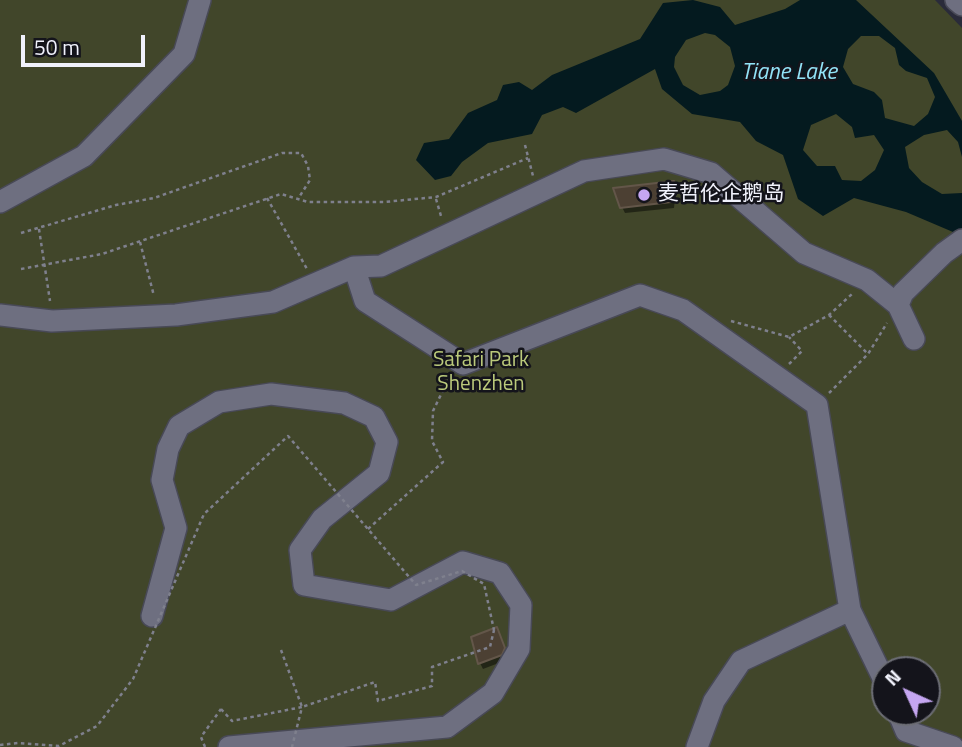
<!DOCTYPE html>
<html>
<head>
<meta charset="utf-8">
<style>
	body { margin:0 }
	#map { position:relative; width:962px; height:747px; overflow:hidden; background:#2a2b3a; font-family:"Titillium Web",sans-serif }
	canvas { display:block }
	.north { position:absolute; left:871px; top:656px; width:70px; height:70px; box-sizing:border-box; background:#14141b; border:2px solid #6c6d75; border-radius:50%; rotate:315deg; font-size:19px; font-weight:700; line-height:28px; text-align:center; color:#f1f2fc }
	.north::after { content:''; display:block; margin:auto; width:24px; height:32px; background:#c5a6f1; clip-path:polygon(50% 0,100% 100%,50% 72%,0 100%) }
	.scale { position:absolute; left:21px; top:35px; width:124px; height:32px; box-sizing:border-box; border:4px solid #f1f2fc; border-top:0; padding-left:9px; font-size:21px; line-height:24px; white-space:nowrap; color:#f1f2fc; -webkit-text-stroke:5px #14141b; paint-order:stroke }
</style>
</head>
<body>
<div id="map">
<canvas width="962" height="747"></canvas>
<div class="north">N</div>
<div class="scale">50 m</div>
</div>
<script>
const g = document.querySelector('canvas').getContext('2d');
g.lineJoin = 'round';
function fill(path, color) {
  g.fillStyle = color;
  g.fill(path, 'evenodd');
}
function shape(rows) {
  const path = new Path2D();
  for (const r of rows) {
    path.moveTo(r[0], r[1]);
    for (let i = 2; i < r.length; i += 2) path.lineTo(r[i], r[i + 1]);
  }
  return path;
}
function stroke(path, color, width, dash) {
  g.strokeStyle = color;
  g.lineWidth = width;
  g.lineCap = dash ? 'butt' : 'round';
  g.setLineDash(dash || []);
  g.stroke(path);
}
function drawText(font, color, halo, rows, align = 'center') {
  g.font = font + ' "Titillium Web","Noto Sans SC",sans-serif';
  g.lineWidth = 5;
  g.setLineDash([]);
  g.textBaseline = 'middle';
  g.strokeStyle = halo;
  g.fillStyle = color;
  for (const [text, x, y, turn = 0] of rows) {
    g.save();
    g.translate(x, y);
    g.rotate((+turn || 0) * Math.PI / 180);
    g.textAlign = isNaN(turn) ? turn : align;
    if (halo) g.strokeText(text, 0, 0);
    g.fillText(text, 0, 0);
    g.restore();
  }
}
fill(shape([
	[0,0,935,0,962,28,962,747,0,747],
	[885,670,927,670,927,712,885,712]
]), '#41462a');
fill(shape([
	[693,0,720,7,735,25,785,9,800,0,856,0,934,73,962,121,962,157,958,142,947,130,924,135,905,147,909,168,922,182,942,194,962,193,962,245,953,232,906,212,854,198,823,216,798,199,783,155,756,141,740,122,692,114,662,89,655,69,576,113,563,107,542,115,532,134,488,143,462,162,451,176,435,180,416,160,424,143,449,139,468,113,497,100,503,85,519,82,532,90,552,75,640,39,663,3],
	[705,33,715,35,730,47,735,66,728,85,720,91,700,95,683,85,674,67,675,57,686,40],
	[861,36,879,36,895,48,899,65,906,71,927,78,935,97,928,114,914,126,885,118,882,100,874,92,853,84,843,67,848,49],
	[836,114,852,127,855,138,874,135,884,150,875,170,861,181,842,180,835,166,817,166,803,150,811,125]
]), '#041a1f');
fill(shape([
	[673,183,676,188,674,208,625,213,622,207],
	[500,635,507,655,504,661,483,669,480,663]
]), '#0007');
const building = shape([
	[674,181,671,202,620,208,613,188,674,181],
	[497,627,505,648,502,655,478,664,471,637,497,627]
]);
fill(building, '#4c4033');
stroke(building, '#635649', 2);
const minor = shape([
	[956,0,962,5],
	[0,202,84,156,184,54,200,0],
	[354,267,365,301,463,364,640,295,683,310,817,405,850,610],
	[898,305,914,339],
	[0,315,52,321,176,315,273,302,354,267,381,266,584,171,664,159,711,173,804,253,867,280,898,305,903,293,944,253,962,240],
	[152,616,176,528,162,480,168,449,179,426,219,402,271,394,344,403,374,417,387,442,379,473,322,519,300,550,304,585,391,600,463,562,500,573,521,605,519,649,493,693,447,727,229,747],
	[898,712,906,731,953,747],
	[697,747,714,701,741,661,850,610,885,682]
]);
stroke(minor, '#484956', 24);
stroke(shape([
	[525,145,533,176],
	[267,198,307,269],
	[436,199,441,216],
	[39,229,50,301],
	[21,233,116,205,154,198,282,153,301,153,308,166,310,180,298,199],
	[140,242,154,296],
	[21,269,102,254,281,194,308,202,384,202,436,197,528,158],
	[829,315,868,354,887,323],
	[731,321,789,337,829,315,852,294],
	[789,364,802,351,789,337],
	[829,393,868,354],
	[368,529,443,462,432,441,433,411,450,376],
	[281,650,302,707,375,682,378,701,432,686,432,667,490,647,494,630],
	[205,747,201,737,221,709]
]), '#7f808d', 2.5, [3.5, 3.5]);
stroke(minor, '#6e6f80', 21);
stroke(shape([
	[221,709,232,721,302,707,292,747],
	[0,745,18,743,59,746,97,726,133,679,204,514,288,436,416,585,462,571,484,584,494,630]
]), '#7f808d', 2.5, [3.5, 3.5]);
for (const [x, y, r, color] of [
	[644,195,7,"#c5a6f1"]
]) {
  const dot = new Path2D();
  dot.arc(x, y, r, 0, 2 * Math.PI);
  g.fillStyle = color;
  g.fill(dot);
  stroke(dot, '#14141b', 2.5);
}
drawText('21px', '#f1f2fc', '#14141b', [
	["麦哲伦企鹅岛",658,195]
], 'left');
drawText('21px', '#bbca7b', '#14141b', [
	["Safari Park",481,361],
	["Shenzhen",481,385]
]);
drawText('italic 23px', '#92e3f7', '#14141b', [
	["Tiane Lake",789,73]
]);
</script>
</body>
</html>
